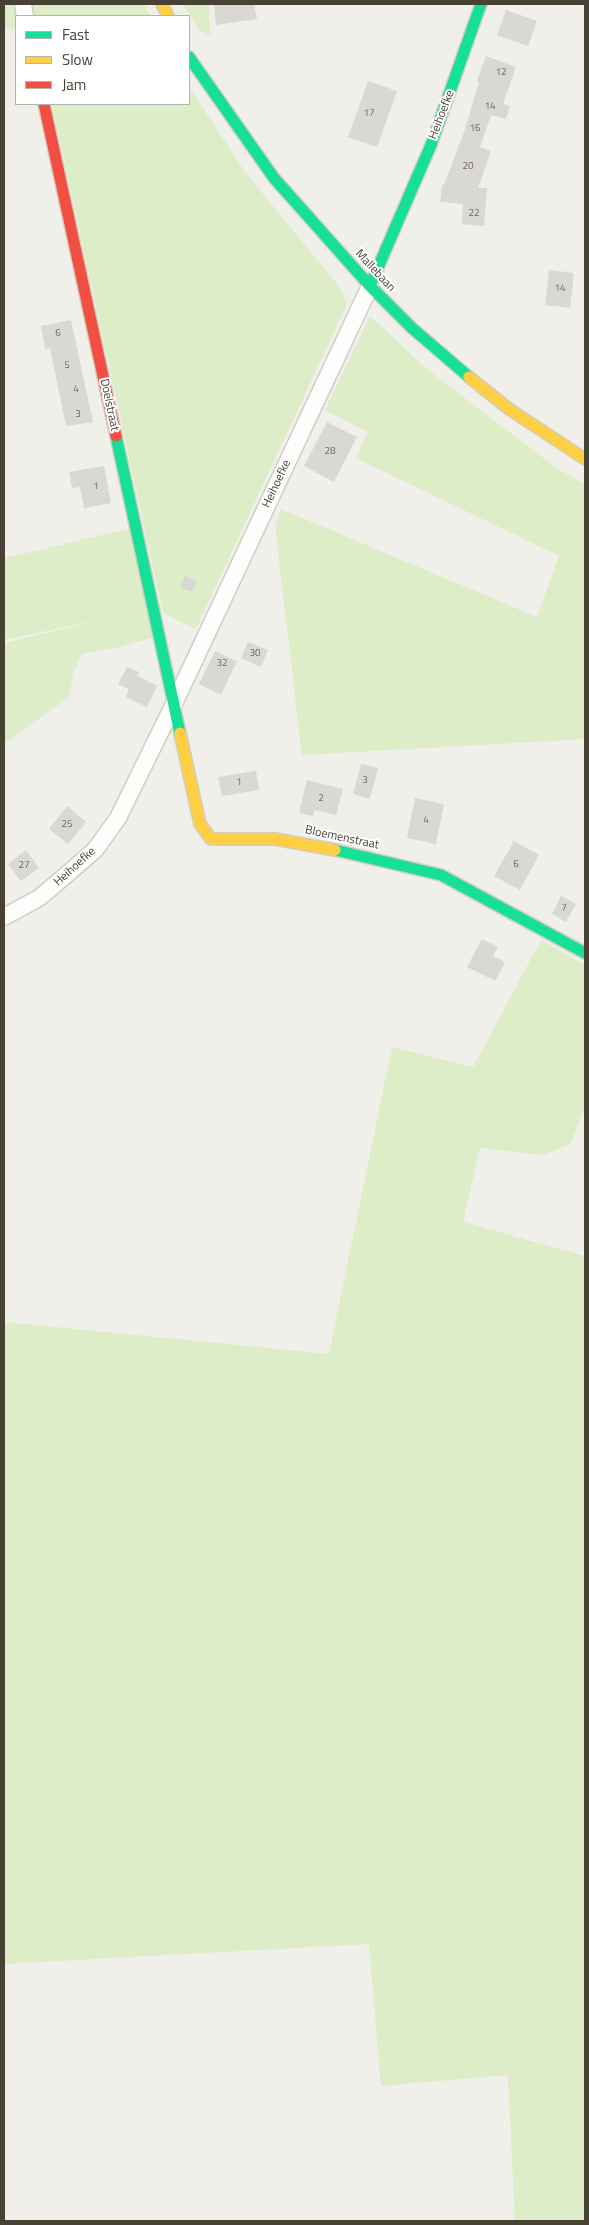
<!DOCTYPE html>
<html>
<head>
<meta charset="utf-8">
<style>
	body { margin:0 }
	#map { position:relative; width:589px; height:2225px; overflow:hidden; background:#f0efea; font-family:"Titillium Web",sans-serif }
	canvas { display:block }
	.frame { position:absolute; inset:0; border:5px solid #484235; pointer-events:none }
	.legend { position:absolute; left:15px; top:15px; width:175px; height:90px; box-sizing:border-box; background:#fff; border:1px solid #b6b3ae; margin:0; padding:6px 9px; list-style:none; font-size:15px; color:#484235 }
	.legend li { display:flex; align-items:center; gap:10px; height:25px }
	.legend b { width:25px; border:1px solid #b6b3ae }
</style>
</head>
<body>
<div id="map">
<canvas width="589" height="2225"></canvas>
<div class="frame"></div>
<ul class="legend">
<li><b style="height:6px;background:#16e098"></b>Fast</li>
<li><b style="height:6px;background:#ffcf43"></b>Slow</li>
<li><b style="height:6px;background:#f24e42"></b>Jam</li>
</ul>
</div>
<script>
const g = document.querySelector('canvas').getContext('2d');
g.lineJoin = 'round';
function fill(path, color) {
  g.fillStyle = color;
  g.fill(path, 'evenodd');
}
function shape(rows) {
  const path = new Path2D();
  for (const r of rows) {
    path.moveTo(r[0], r[1]);
    for (let i = 2; i < r.length; i += 2) path.lineTo(r[i], r[i + 1]);
  }
  return path;
}
function stroke(path, color, width, dash) {
  g.strokeStyle = color;
  g.lineWidth = width;
  g.lineCap = dash ? 'butt' : 'round';
  g.setLineDash(dash || []);
  g.stroke(path);
}
function drawText(font, color, halo, rows, align = 'center') {
  g.font = font + ' "Titillium Web",sans-serif';
  g.lineWidth = 4;
  g.setLineDash([]);
  g.textBaseline = 'middle';
  g.strokeStyle = halo;
  g.fillStyle = color;
  for (const [text, x, y, turn = 0] of rows) {
    g.save();
    g.translate(x, y);
    g.rotate((+turn || 0) * Math.PI / 180);
    g.textAlign = isNaN(turn) ? turn : align;
    if (halo) g.strokeText(text, 0, 0);
    g.fillText(text, 0, 0);
    g.restore();
  }
}
fill(shape([
	[4,4,15,4,17,16,16,29,4,28],
	[31,4,144,4,150,16,33,16],
	[183,4,209,4,210,35,199,30],
	[189,87,245,172,341,289,347,304,196,629,163,613,52,104,189,104],
	[370,316,429,371,558,469,585,484,585,739,302,755,275,526,281,509,537,617,559,556,356,458,368,432,325,410],
	[132,528,155,637,115,648,82,654,73,673,69,697,4,744,4,643,121,615,4,640,4,549,5,558],
	[541,940,585,965,585,1105,571,1144,542,1155,480,1148,463,1222,585,1256,585,2221,515,2221,508,2075,381,2086,369,1944,4,1964,4,1322,329,1354,392,1047,473,1067]
]), '#dcedc8');
fill(shape([
	[214,4,254,4,257,19,216,25],
	[506,10,537,21,528,46,497,35],
	[486,56,516,67,503,104,510,106,506,119,491,115,480,147,491,151,478,188,487,188,484,226,462,224,463,204,440,202,442,185,444,185,465,129,479,82,477,81],
	[368,81,397,91,377,147,348,137],
	[549,270,574,273,570,308,545,305],
	[71,320,93,422,66,426,50,348,45,349,41,326],
	[327,422,357,437,334,482,304,466],
	[104,466,111,503,84,508,80,487,72,488,69,472],
	[185,576,197,581,193,592,180,588],
	[248,642,268,650,261,667,241,658],
	[215,651,237,661,221,695,199,684],
	[127,667,139,672,137,676,157,686,147,707,126,697,129,689,118,684],
	[361,764,378,768,370,799,353,794],
	[256,771,259,790,222,796,218,777],
	[307,780,343,789,336,815,315,810,313,816,299,813],
	[415,798,444,804,436,844,407,838],
	[67,806,86,822,68,844,49,829],
	[514,841,539,855,520,890,494,876],
	[26,850,39,868,21,881,8,864],
	[561,896,576,904,566,922,552,914],
	[482,939,498,947,493,956,505,962,495,981,467,967]
]), '#dad8d2');
const street = shape([
	[23,4,25,16],
	[4,917,39,898,65,876,95,850,118,818,173,706,370,286]
]);
const fast = shape([
	[189,57,274,178,370,286,412,328,469,377],
	[370,286,431,145,481,4],
	[116,436,180,733],
	[335,850,441,875,585,953]
]);
const slow = shape([
	[162,4,168,16],
	[469,377,509,409,585,459],
	[180,733,200,824,211,839,275,839,335,850]
]);
const jam = shape([
	[44,104,116,436]
]);
stroke(street, '#cfcdc7', 19);
stroke(fast, '#d1cec0', 14);
stroke(slow, '#d1cec0', 14);
stroke(jam, '#d1cec0', 14);
stroke(street, '#fdfdfc', 16);
stroke(fast, '#16e098', 11);
stroke(slow, '#ffcf43', 11);
stroke(jam, '#f24e42', 11);
drawText('10px', '#6d685d', null, [
	["12",501,73],
	["14",490,107],
	["17",369,114],
	["16",475,129],
	["20",468,167],
	["22",474,214],
	["14",560,289],
	["6",58,334],
	["5",67,366],
	["4",76,390],
	["3",78,415],
	["28",330,452],
	["1",96,487],
	["30",255,654],
	["32",222,664],
	["3",365,781],
	["1",239,783],
	["2",321,799],
	["4",426,821],
	["25",67,825],
	["6",516,865],
	["27",24,866],
	["7",564,909]
]);
drawText('12px', '#484235', '#fff', [
	["Heihoefke",442,115,-69],
	["Mallebaan",375,271,47],
	["Doelstraat",109,405,78],
	["Heihoefke",277,484,-65],
	["Bloemenstraat",342,838,12],
	["Heihoefke",75,867,-42]
]);
</script>
</body>
</html>
